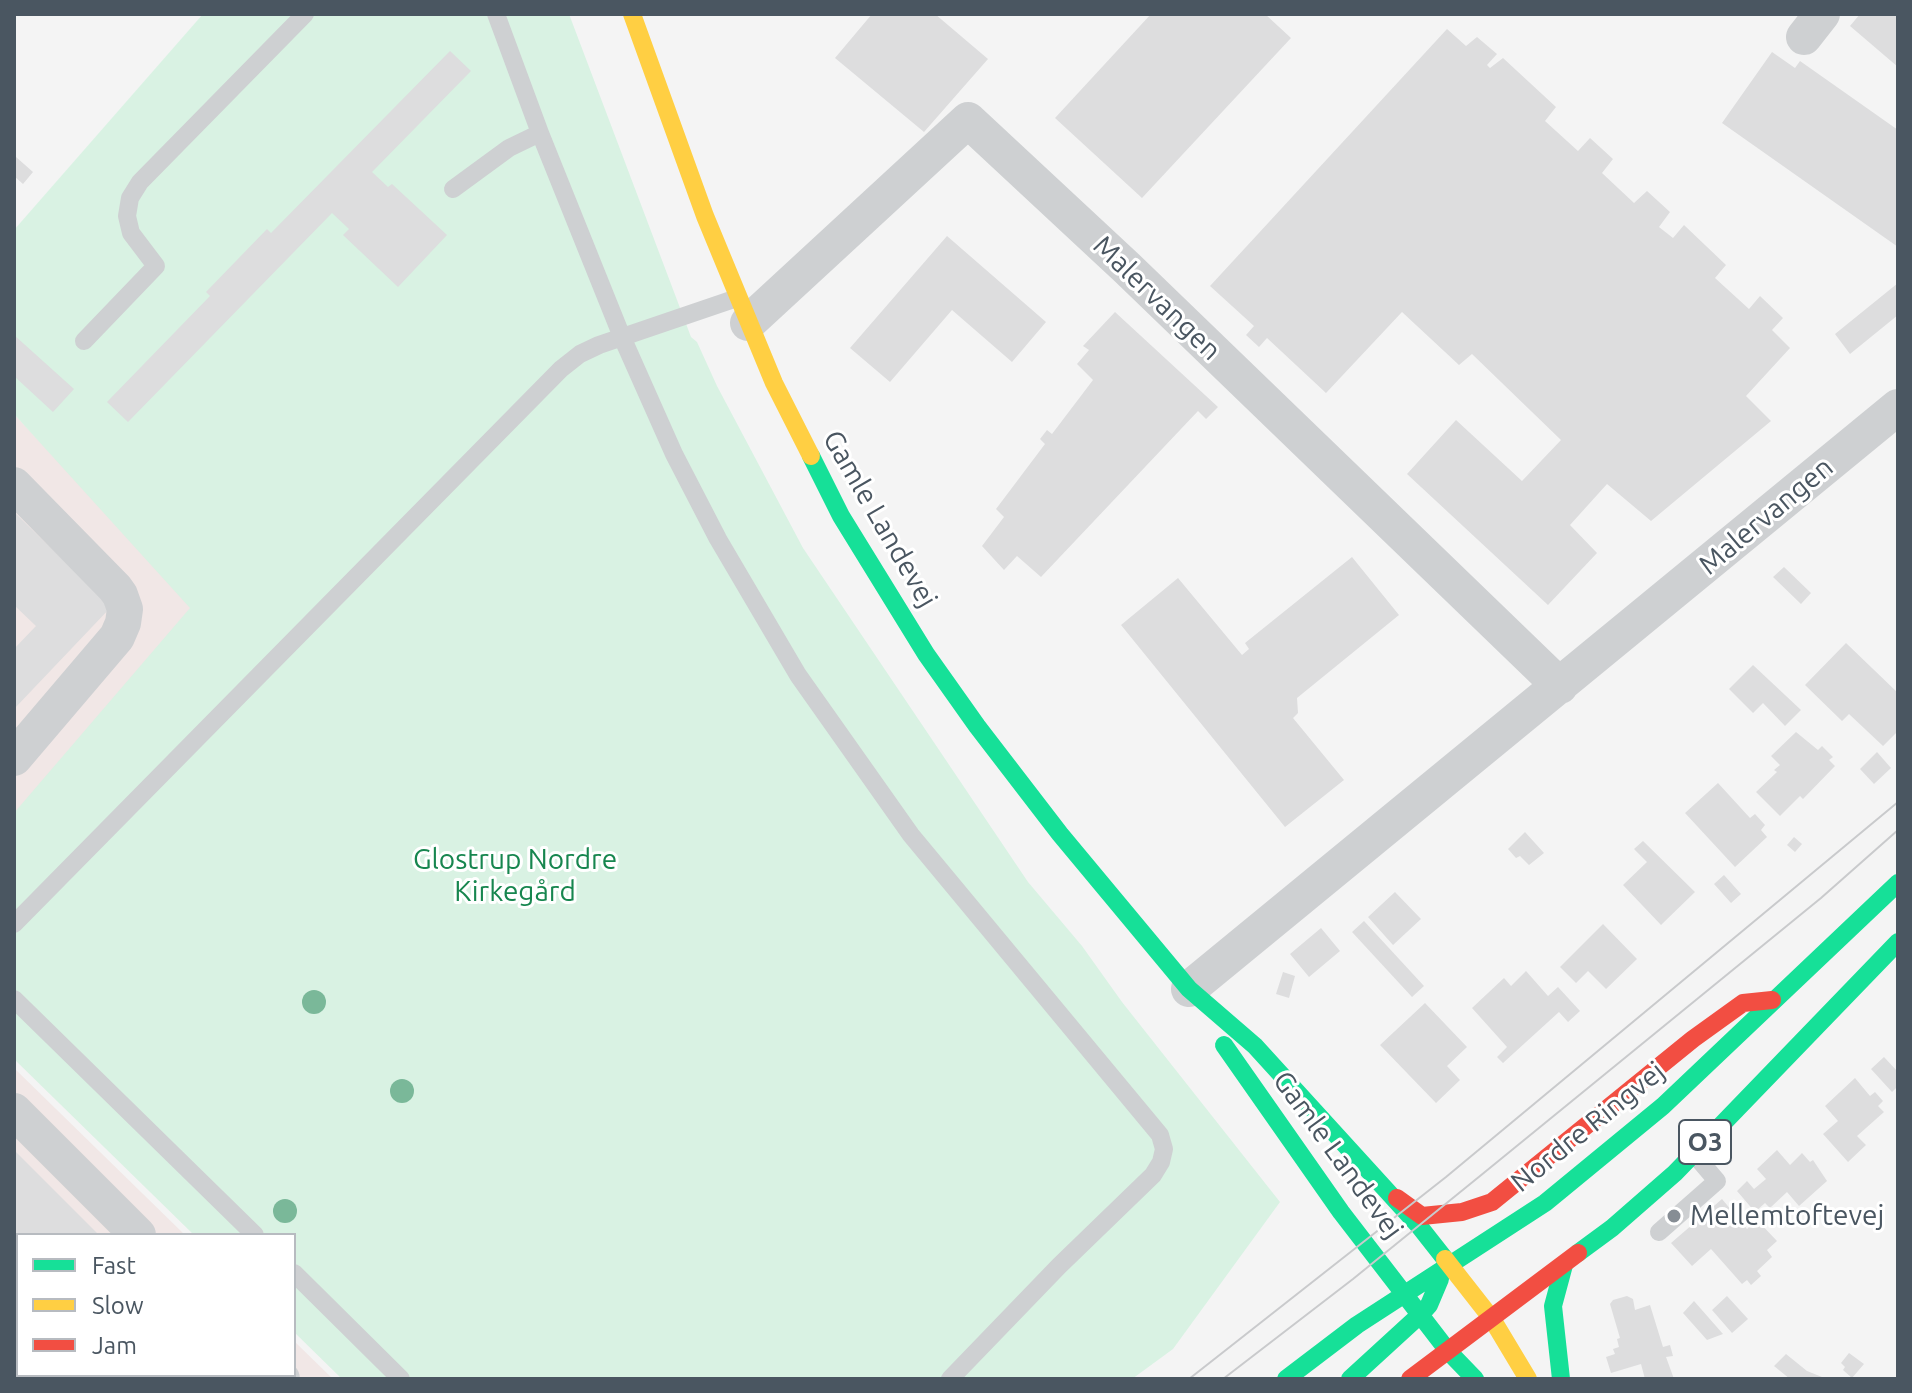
<!DOCTYPE html>
<html>
<head>
<meta charset="utf-8">
<style>
	body { margin:0 }
	#map { position:relative; width:1912px; height:1393px; overflow:hidden; background:#f4f4f4; font-family:Ubuntu,sans-serif }
	canvas { display:block }
	.frame { position:absolute; inset:0; border:16px solid #4a5661; pointer-events:none }
	.legend { position:absolute; left:16px; top:1233px; width:280px; height:144px; box-sizing:border-box; background:#fff; border:2px solid #b7bbc0; margin:0; padding:10px 14px; list-style:none; font-size:24px; color:#4a5661 }
	.legend li { display:flex; align-items:center; gap:16px; height:40px }
	.legend b { width:40px; border:2px solid #b7bbc0 }
</style>
</head>
<body>
<div id="map">
<canvas width="1912" height="1393"></canvas>
<div class="frame"></div>
<ul class="legend">
<li><b style="height:10px;background:#16e098"></b>Fast</li>
<li><b style="height:10px;background:#ffcf43"></b>Slow</li>
<li><b style="height:10px;background:#f24e42"></b>Jam</li>
</ul>
</div>
<script>
const g = document.querySelector('canvas').getContext('2d');
g.lineJoin = 'round';
function fill(path, color) {
  g.fillStyle = color;
  g.fill(path, 'evenodd');
}
function shape(rows) {
  const path = new Path2D();
  for (const r of rows) {
    path.moveTo(r[0], r[1]);
    for (let i = 2; i < r.length; i += 2) path.lineTo(r[i], r[i + 1]);
  }
  return path;
}
function stroke(path, color, width, dash) {
  g.strokeStyle = color;
  g.lineWidth = width;
  g.lineCap = dash ? 'butt' : 'round';
  g.setLineDash(dash || []);
  g.stroke(path);
}
function drawText(font, color, halo, rows, align = 'center') {
  g.font = font + ' Ubuntu,sans-serif';
  g.lineWidth = 6;
  g.setLineDash([]);
  g.textBaseline = 'middle';
  g.strokeStyle = halo;
  g.fillStyle = color;
  for (const [text, x, y, turn = 0] of rows) {
    g.save();
    g.translate(x, y);
    g.rotate((+turn || 0) * Math.PI / 180);
    g.textAlign = isNaN(turn) ? turn : align;
    if (halo) g.strokeText(text, 0, 0);
    g.fillText(text, 0, 0);
    g.restore();
  }
}
fill(shape([
	[14,414,194,605,14,817],
	[14,1068,185,1235,18,1235,18,1375,294,1375,294,1341,333,1379,14,1379]
]), '#f1e7e6');
fill(shape([
	[203,14,569,14,691,337,697,342,717,386,803,548,1028,882,1082,946,1122,1002,1280,1202,1173,1349,1132,1379,342,1379,294,1332,294,1235,194,1235,14,1059,14,813,190,608,14,414,14,230]
]), '#d9f2e3');
fill(shape([
	[872,14,935,14,988,59,924,132,835,58],
	[1151,14,1265,14,1291,38,1142,198,1055,118],
	[1860,14,1898,14,1898,67,1850,26],
	[1447,29,1466,46,1477,37,1497,54,1487,65,1490,68,1503,58,1556,107,1545,121,1578,151,1590,138,1613,159,1602,173,1634,203,1647,191,1670,212,1659,227,1673,238,1684,225,1726,265,1715,278,1749,309,1760,296,1783,318,1772,330,1790,348,1746,396,1771,421,1651,521,1607,484,1570,525,1597,553,1548,605,1407,474,1456,420,1522,481,1561,440,1472,354,1459,365,1402,312,1326,393,1267,338,1259,347,1246,335,1254,326,1210,286],
	[450,51,471,71,372,172,388,187,392,184,447,235,398,287,343,235,349,229,332,213,128,422,107,402,210,296,206,292,267,229,271,233],
	[1772,52,1795,68,1800,61,1898,130,1898,247,1722,123],
	[16,157,33,172,23,184,14,176],
	[947,236,1046,322,1012,362,952,310,890,382,850,348],
	[1898,283,1898,315,1850,354,1835,334],
	[1115,312,1218,407,1206,419,1198,411,1041,577,1017,556,1004,570,982,546,1004,517,996,509,1045,444,1040,439,1047,430,1052,434,1093,380,1077,364,1089,350,1083,346],
	[14,335,74,389,53,412,14,376],
	[14,512,111,607,14,709,14,649,36,626,14,605],
	[1352,557,1399,615,1297,698,1298,713,1293,718,1344,780,1285,827,1121,625,1178,578,1242,655,1249,649,1245,643],
	[1784,567,1811,593,1801,604,1773,577],
	[1846,643,1898,693,1898,731,1883,746,1849,714,1842,721,1805,685],
	[1753,665,1801,710,1785,726,1763,703,1753,713,1729,689],
	[1796,732,1818,750,1822,746,1833,757,1829,760,1835,766,1803,799,1800,796,1780,816,1756,792,1777,772,1774,770,1780,765,1771,756],
	[1877,752,1891,768,1874,784,1860,769],
	[1718,783,1750,818,1755,814,1765,825,1761,830,1767,837,1735,867,1685,813],
	[1525,832,1544,853,1529,865,1520,856,1516,858,1508,849],
	[1794,837,1802,844,1795,852,1787,845],
	[1643,841,1695,892,1661,925,1623,885,1647,862,1634,849],
	[1724,875,1741,894,1731,903,1714,884],
	[1395,892,1421,919,1393,945,1368,917],
	[1364,921,1424,986,1412,997,1352,932],
	[1603,924,1637,959,1606,989,1588,971,1576,983,1560,967],
	[1321,928,1340,951,1309,977,1290,954],
	[1526,971,1548,996,1558,987,1580,1011,1568,1022,1559,1012,1503,1063,1497,1057,1507,1047,1472,1008,1504,978,1511,986],
	[1283,972,1295,976,1289,998,1276,994],
	[1425,1003,1467,1047,1447,1066,1460,1080,1436,1103,1380,1045],
	[1884,1057,1898,1072,1898,1086,1892,1092,1871,1069],
	[1855,1078,1870,1096,1875,1092,1883,1101,1878,1106,1884,1112,1857,1136,1866,1145,1848,1162,1823,1134,1838,1121,1825,1106],
	[14,1150,99,1235,18,1235,18,1241,14,1237],
	[1777,1150,1790,1165,1802,1153,1810,1162,1813,1160,1827,1181,1799,1206,1787,1192,1770,1208,1765,1203,1755,1212,1737,1191,1747,1181,1754,1189,1766,1179,1757,1169],
	[1722,1199,1747,1229,1757,1220,1777,1241,1767,1250,1772,1257,1757,1271,1761,1276,1751,1285,1747,1280,1742,1284,1711,1249,1692,1266,1671,1243],
	[1627,1296,1633,1299,1635,1310,1650,1305,1663,1347,1670,1345,1673,1356,1666,1357,1674,1379,1645,1379,1641,1364,1611,1373,1606,1357,1615,1354,1613,1349,1619,1347,1617,1339,1620,1338,1610,1304,1613,1300],
	[1727,1296,1748,1319,1732,1333,1712,1310],
	[1694,1301,1723,1334,1707,1340,1683,1313],
	[18,1342,18,1375,83,1375,78,1379,14,1379,14,1346],
	[1849,1353,1864,1364,1852,1378,1843,1370,1845,1367,1841,1363],
	[1786,1354,1807,1371,1827,1379,1790,1379,1774,1366]
]), '#ddddde');
stroke(shape([
	[540,133,622,337,674,454,718,539,798,675,911,835,1160,1135,1164,1149,1161,1162,1153,1175,1059,1266,950,1379],
	[453,189,509,148,540,133,496,14],
	[84,341,156,266,131,233,127,216,130,198,140,182,305,14],
	[14,924,561,369,580,354,599,345,737,298],
	[14,999,255,1235],
	[1659,1232,1717,1181,1694,1154],
	[294,1273,401,1379]
]), '#ced0d2', 18);
stroke(shape([
	[1804,37,1822,14],
	[748,323,968,120,1127,268,1560,686],
	[14,485,115,588,120,595,125,609,123,623,117,637,14,758],
	[1189,989,1898,407],
	[14,1111,138,1235],
	[278,1375,282,1379]
]), '#ced0d2', 36);
stroke(shape([
	[811,456,841,516,926,654,977,726,1060,834,1189,989,1255,1046,1419,1226,1445,1259],
	[1224,1045,1341,1212,1448,1351,1475,1379],
	[1578,1253,1612,1228,1675,1173,1898,942],
	[1286,1379,1357,1325,1545,1203,1663,1106,1898,883],
	[1350,1379,1421,1314,1429,1305,1440,1279],
	[1561,1379,1553,1306,1564,1265]
]), '#16e098', 18);
stroke(shape([
	[632,14,705,216,774,383,811,456],
	[1445,1259,1492,1319,1528,1379]
]), '#ffcf43', 18);
stroke(shape([
	[1397,1198,1422,1216,1462,1212,1492,1202,1693,1039,1743,1003,1772,1000],
	[1410,1379,1578,1253]
]), '#f24e42', 18);
stroke(shape([
	[1189,1379,1446,1177,1898,802],
	[1223,1379,1353,1279,1480,1176,1821,898,1898,830]
]), '#c9cacc', 2);
g.fillStyle = '#7ab899';
for (const [x, y] of [
	[314,1002],
	[402,1091],
	[285,1211]
]) {
  g.beginPath();
  g.arc(x, y, 12, 0, 2 * Math.PI);
  g.fill();
}
for (const [x, y, r, color] of [
	[1674,1216,8,"#868d94"]
]) {
  const dot = new Path2D();
  dot.arc(x, y, r, 0, 2 * Math.PI);
  g.fillStyle = color;
  g.fill(dot);
  stroke(dot, '#fff', 3);
}
for (const [x, y, w] of [
	[1705,1142,52]
]) {
  const box = new Path2D();
  box.roundRect(x - w / 2, y - 22, w, 44, 6);
  g.fillStyle = '#fff';
  g.fill(box);
  stroke(box, '#4a5661', 2);
}
drawText('bold 26px', '#4a5661', null, [
	["O3",1705,1142]
]);
drawText('28px', '#4a5661', '#fff', [
	["Malervangen",1157,298,44],
	["Malervangen",1766,516,-40],
	["Gamle Landevej",880,519,60],
	["Nordre Ringvej",1588,1127,-39],
	["Gamle Landevej",1338,1155,54]
]);
drawText('28px', '#17864f', '#fff', [
	["Glostrup Nordre",515,860],
	["Kirkegård",515,892]
]);
drawText('28px', '#4a5661', '#fff', [
	["Mellemtoftevej",1690,1216]
], 'left');
</script>
</body>
</html>
